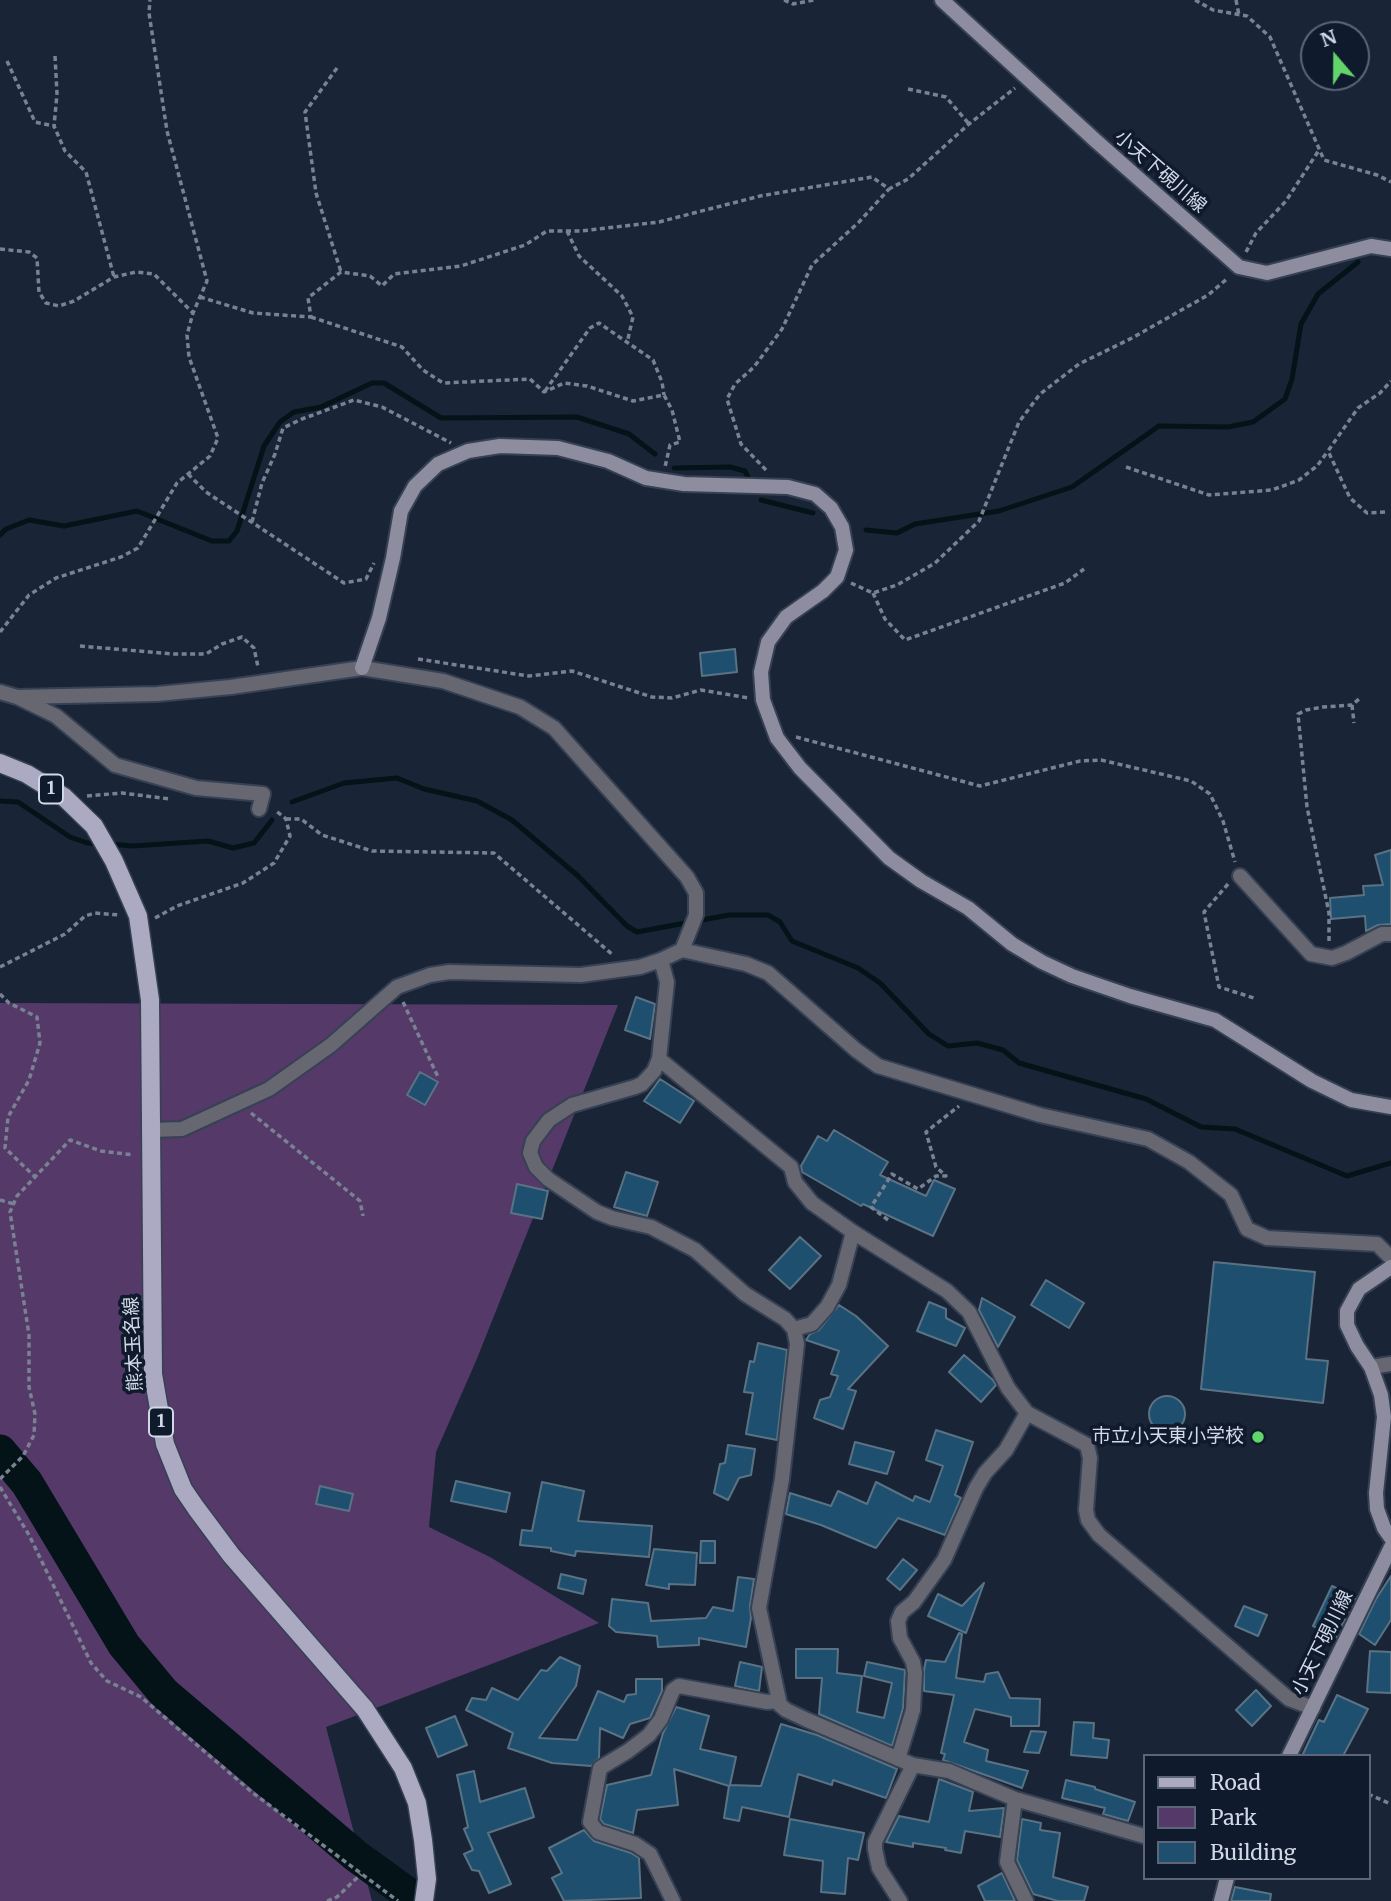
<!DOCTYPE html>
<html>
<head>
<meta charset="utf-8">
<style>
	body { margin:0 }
	#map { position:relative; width:1391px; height:1901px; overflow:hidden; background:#192437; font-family:Merriweather,serif }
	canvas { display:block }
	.legend { position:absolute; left:1143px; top:1754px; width:228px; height:126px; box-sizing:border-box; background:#101a2d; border:2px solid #5d6677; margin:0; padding:9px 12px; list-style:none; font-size:21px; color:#d1d9e6 }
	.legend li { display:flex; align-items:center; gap:14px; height:35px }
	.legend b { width:35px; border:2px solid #5d6677 }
	.north { position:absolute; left:1300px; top:21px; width:70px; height:70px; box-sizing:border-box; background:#101a2d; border:2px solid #5d6677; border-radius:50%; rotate:340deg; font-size:19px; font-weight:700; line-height:28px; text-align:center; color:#d1d9e6 }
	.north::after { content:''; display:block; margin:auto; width:24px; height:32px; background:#61d56a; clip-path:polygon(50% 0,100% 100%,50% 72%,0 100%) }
</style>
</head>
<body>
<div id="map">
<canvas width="1391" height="1901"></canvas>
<ul class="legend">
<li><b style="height:9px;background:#abaac2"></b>Road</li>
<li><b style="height:19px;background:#553968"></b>Park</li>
<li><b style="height:19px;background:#1e4f6e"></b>Building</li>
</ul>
<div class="north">N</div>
</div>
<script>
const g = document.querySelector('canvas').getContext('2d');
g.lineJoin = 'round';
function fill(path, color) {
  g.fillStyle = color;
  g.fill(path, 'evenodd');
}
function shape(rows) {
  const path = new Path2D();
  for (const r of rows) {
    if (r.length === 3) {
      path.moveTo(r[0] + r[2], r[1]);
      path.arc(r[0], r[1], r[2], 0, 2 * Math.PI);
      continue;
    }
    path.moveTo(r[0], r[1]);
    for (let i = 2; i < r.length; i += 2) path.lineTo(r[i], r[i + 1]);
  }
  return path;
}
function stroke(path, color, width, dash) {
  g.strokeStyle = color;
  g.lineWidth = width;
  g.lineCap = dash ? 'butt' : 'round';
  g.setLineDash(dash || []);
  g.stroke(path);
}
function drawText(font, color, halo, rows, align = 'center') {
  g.font = font + ' Merriweather,"Noto Sans JP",serif';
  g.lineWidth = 7;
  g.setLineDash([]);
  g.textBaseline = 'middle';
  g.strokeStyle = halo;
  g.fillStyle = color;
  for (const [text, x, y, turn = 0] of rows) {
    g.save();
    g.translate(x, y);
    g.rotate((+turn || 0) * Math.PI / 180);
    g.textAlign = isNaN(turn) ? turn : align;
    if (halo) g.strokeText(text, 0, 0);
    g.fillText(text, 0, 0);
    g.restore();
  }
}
fill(shape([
	[0,1003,618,1005,476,1361,436,1452,429,1527,490,1557,599,1623,326,1727,372,1901,0,1901]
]), '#553968');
stroke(shape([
	[674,468,730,467,745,471,748,477],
	[761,500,813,513],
	[866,530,897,533,915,524,999,511,1072,487,1159,426,1228,427,1253,422,1285,399,1292,379,1301,324,1318,294,1358,262],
	[0,535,6,529,29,520,64,526,137,511,212,541,229,541,237,531,264,446,280,422,294,412,321,407,372,383,384,383,441,418,577,417,629,434,655,454],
	[0,801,18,802,70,837,87,843,100,844],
	[292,802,344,783,397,778,424,789,477,801,512,820,577,875,627,926,637,932,729,915,768,915,780,922,792,941,858,968,880,983,929,1034,948,1046,977,1043,1003,1050,1019,1063,1146,1099,1201,1127,1235,1129,1347,1176,1391,1163],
	[109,844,133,846,208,841,233,848,254,843,272,820]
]), '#031317', 5);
stroke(shape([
	[0,1451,27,1483,124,1645,164,1693,356,1856,418,1901]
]), '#031317', 33);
const building = shape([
	[735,649,737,672,702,676,700,653,735,649],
	[1391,850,1391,924,1378,925,1366,931,1365,916,1331,919,1330,898,1364,895,1363,886,1383,885,1375,855,1391,850],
	[636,997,655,1004,650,1039,625,1030,636,997],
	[420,1072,438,1082,425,1105,407,1095,420,1072],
	[660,1079,694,1101,680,1123,644,1101,660,1079],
	[834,1130,888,1162,880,1175,926,1196,934,1180,955,1189,933,1236,863,1204,861,1206,802,1172,801,1166,818,1136,827,1141,834,1130],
	[626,1172,658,1182,647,1216,614,1207,626,1172],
	[517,1184,548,1191,542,1219,511,1213,517,1184],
	[800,1237,821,1256,790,1289,769,1270,800,1237],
	[1214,1262,1315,1272,1306,1359,1328,1361,1323,1403,1201,1389,1214,1262],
	[1046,1280,1084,1303,1069,1328,1031,1305,1046,1280],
	[982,1298,1015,1317,998,1347,979,1310,982,1298],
	[929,1302,946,1309,946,1318,965,1328,956,1346,917,1331,929,1302],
	[839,1305,856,1316,888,1346,848,1389,856,1391,843,1429,814,1418,820,1400,830,1397,838,1376,831,1374,839,1351,806,1340,810,1334,819,1330,839,1305],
	[758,1343,787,1350,777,1440,746,1434,753,1393,744,1392,750,1361,754,1362,758,1343],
	[964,1355,993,1380,996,1385,981,1402,949,1372,964,1355],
	[1167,1414,18],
	[936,1430,973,1442,955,1495,961,1498,945,1535,898,1518,876,1548,821,1525,786,1514,790,1493,831,1506,838,1491,867,1504,876,1482,913,1501,915,1496,930,1502,943,1466,926,1460,936,1430],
	[855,1442,894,1452,887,1474,849,1464,855,1442],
	[728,1445,755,1449,751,1475,739,1478,728,1500,714,1493,720,1464,725,1463,728,1445],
	[456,1481,510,1493,506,1512,451,1501,456,1481],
	[542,1482,584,1491,578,1521,652,1526,649,1557,576,1551,575,1556,551,1551,551,1548,520,1545,522,1530,532,1531,542,1482],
	[320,1486,353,1494,349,1511,316,1504,320,1486],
	[701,1541,715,1541,715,1563,700,1563,701,1541],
	[654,1549,697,1553,695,1585,669,1584,669,1589,646,1585,654,1549],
	[903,1559,917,1570,900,1590,887,1579,903,1559],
	[561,1574,586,1580,583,1594,558,1588,561,1574],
	[1391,1576,1391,1620,1375,1645,1359,1634,1376,1599,1391,1576],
	[738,1577,754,1579,750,1606,751,1618,746,1647,699,1638,699,1645,658,1647,657,1636,616,1632,609,1626,612,1599,648,1603,651,1621,706,1618,713,1607,733,1611,738,1577],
	[984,1583,966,1633,928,1616,938,1594,962,1606,984,1583],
	[1332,1586,1356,1597,1336,1637,1313,1626,1332,1586],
	[1244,1606,1267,1615,1258,1636,1235,1626,1244,1606],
	[959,1633,962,1634,956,1678,984,1682,986,1674,998,1672,1010,1698,1040,1699,1039,1726,1011,1726,1011,1717,975,1709,964,1742,988,1750,986,1761,1028,1771,1022,1788,943,1760,945,1754,941,1753,954,1695,924,1691,924,1670,926,1660,945,1662,959,1633],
	[796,1649,838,1649,837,1673,862,1676,857,1712,884,1718,892,1683,864,1676,867,1662,905,1670,903,1708,892,1746,819,1714,822,1678,796,1678,796,1649],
	[1370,1651,1391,1652,1391,1693,1367,1692,1370,1651],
	[560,1657,580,1666,576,1686,539,1738,577,1740,598,1691,624,1702,627,1695,636,1694,636,1679,662,1679,662,1691,650,1718,630,1724,623,1738,600,1728,599,1758,591,1766,552,1763,508,1748,513,1733,466,1710,472,1698,486,1700,492,1688,518,1700,541,1670,547,1671,560,1657],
	[740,1662,762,1667,759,1691,735,1686,740,1662],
	[1256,1690,1271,1706,1252,1726,1236,1710,1256,1690],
	[1337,1695,1368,1709,1343,1756,1302,1756,1319,1720,1324,1722,1337,1695],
	[676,1707,709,1716,700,1749,736,1757,730,1785,761,1786,781,1724,817,1735,897,1769,886,1798,833,1780,832,1785,798,1774,789,1817,742,1807,739,1821,724,1818,729,1786,674,1769,678,1805,637,1810,633,1833,604,1824,600,1819,607,1785,651,1775,663,1733,676,1707],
	[455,1716,467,1745,438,1757,426,1728,455,1716],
	[1074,1722,1094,1723,1093,1738,1109,1740,1107,1758,1071,1755,1074,1722],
	[1031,1731,1046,1732,1039,1753,1024,1752,1031,1731],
	[474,1771,480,1802,525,1788,534,1817,488,1833,511,1884,489,1893,479,1871,472,1870,464,1854,473,1850,464,1829,468,1827,457,1775,474,1771],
	[939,1779,973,1792,969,1811,1004,1808,1000,1837,965,1831,961,1853,945,1850,946,1848,913,1843,913,1847,886,1842,899,1816,929,1822,939,1779],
	[1066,1780,1095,1787,1095,1789,1135,1802,1128,1821,1103,1814,1105,1808,1062,1798,1066,1780],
	[790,1819,864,1833,858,1860,848,1858,845,1894,821,1892,823,1861,784,1855,790,1819],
	[1022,1819,1041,1823,1040,1830,1060,1833,1053,1877,1088,1887,1084,1901,1058,1901,1033,1894,1017,1860,1022,1819],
	[584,1830,594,1841,631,1853,639,1858,641,1898,564,1901,552,1878,562,1873,549,1848,584,1830],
	[1002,1873,1015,1901,985,1901,978,1886,1002,1873],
	[1235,1887,1271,1894,1270,1901,1231,1901,1235,1887]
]);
fill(building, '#1e4f6e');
stroke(building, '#5a7384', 2);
const street = shape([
	[0,692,17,697,56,716,115,765,196,788,263,794,259,809],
	[17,697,157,694,231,687,362,668,443,681,520,707,554,728,687,877,696,893,696,915,682,950,661,960,640,967,581,975,449,972,430,975,397,987,331,1045,269,1089,182,1129,151,1130],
	[1240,876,1311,954,1332,958,1346,953,1382,934,1391,934],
	[682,950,746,964,768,973,856,1050,878,1066,1040,1115,1148,1139,1189,1162,1231,1195,1247,1229,1267,1238,1377,1244,1391,1258],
	[661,960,667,982,659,1059,654,1071,642,1084,635,1087,572,1105,549,1120,533,1141,530,1153,536,1167,548,1179,597,1212,612,1218,651,1227,695,1250,745,1294,785,1319,794,1329,797,1344,782,1479,759,1608,780,1705,786,1710,807,1720,913,1765,949,1771,1015,1799,1144,1836],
	[659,1059,791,1167,795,1182,812,1203,853,1232,947,1291,969,1312,1008,1388,1027,1413,1087,1445,1090,1458,1086,1510,1088,1520,1099,1535,1289,1699,1313,1708],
	[794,1329,812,1324,827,1307,839,1285,853,1232],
	[1371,1367,1391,1364],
	[898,1759,913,1710,915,1673,913,1662,900,1638,898,1621,902,1612,914,1602,944,1560,976,1488,985,1473,1006,1450,1027,1413],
	[1015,1799,1007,1862,1026,1901],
	[673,1901,650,1854,635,1844,598,1832,590,1822,600,1768,628,1751,649,1735,661,1719,673,1690,679,1686,767,1702,779,1701],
	[900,1901,879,1868,875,1849,875,1842,913,1765]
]);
const secondary = shape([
	[942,0,1096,141,1239,267,1267,273,1371,246,1391,249],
	[362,668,379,618,393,558,401,511,415,486,438,464,468,451,500,446,558,448,608,461,646,478,684,484,788,487,815,494,831,508,842,527,846,550,837,577,823,591,786,617,768,642,761,672,763,700,777,738,800,768,889,858,921,881,968,908,1012,944,1042,962,1072,976,1130,996,1215,1020,1312,1081,1351,1100,1391,1107],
	[1391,1267,1359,1289,1347,1311,1347,1325,1357,1346,1371,1367,1381,1395,1384,1417,1376,1493,1377,1509,1384,1528,1391,1538],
	[1289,1756,1391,1547],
	[1221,1901,1227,1878]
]);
const primary = shape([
	[0,763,27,774,64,797,94,826,114,861,138,916,150,1000,153,1374,165,1444,183,1489,196,1508,231,1555,365,1709,403,1768,417,1803,423,1840,427,1879,424,1901]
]);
stroke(street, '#364153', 18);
stroke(secondary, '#364153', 18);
stroke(primary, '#364153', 21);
stroke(shape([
	[784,0,793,4,814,0],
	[1195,0,1213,10,1247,16,1270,37,1324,160,1377,175,1391,182],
	[1236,0,1239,15],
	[55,56,57,94,54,126,65,151,86,172,114,277],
	[7,61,35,122,54,126],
	[337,68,305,112,316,193,341,272],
	[908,89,946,97,969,124],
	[567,231,579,256,622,296,633,317,627,343],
	[0,249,29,252,37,258,39,292,46,303,59,306,74,301,114,277,136,272,154,274,193,313],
	[1246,252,1256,233,1286,201,1319,150],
	[200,297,253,313,311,317,308,298,341,272,370,276,382,286,394,274,461,266,525,245,547,231,581,231,659,222,760,196,872,177,889,189,908,179,969,124,1015,88],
	[311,317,402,347,423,370,443,383,530,379,544,392,564,383,587,386,633,401,664,395,672,410,680,442,670,445,665,467],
	[545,391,590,328,599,323,653,360,662,382,664,395],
	[1126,467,1209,495,1272,490,1299,480,1317,466,1328,451],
	[766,470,741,444,727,399,735,384,754,367,782,329,812,265,859,222,889,189],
	[188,474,206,492,344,583,366,579,374,563],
	[1385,512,1367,513,1350,498,1328,451,1358,408,1380,393,1391,381],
	[252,522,262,483,275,454,283,428,302,419,354,400,382,407,451,443],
	[851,583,873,593,897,585,935,563,979,521,1019,422,1040,394,1079,364,1132,338,1208,295,1228,278],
	[873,593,885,619,905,640,1065,583,1084,569],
	[0,632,29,595,56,578,121,557,138,548,177,483,210,456,218,438,189,357,187,335,193,313,207,281,167,131,149,13,150,0],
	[80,646,173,654,206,654,222,644,242,637,254,648,258,667],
	[418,659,529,676,572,671,652,697,672,698,701,690,749,698],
	[1352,705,1354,723],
	[796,737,980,786,1080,761,1101,760,1191,781,1210,794,1223,821,1235,862],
	[87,796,122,793,170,799],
	[286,819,301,819,322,835,372,851,494,853,613,955],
	[1228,884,1204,912,1219,987,1254,998],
	[155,918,177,906,243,883,274,863,290,836,286,819,275,810],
	[1329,941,1329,913,1307,807,1298,714,1306,710,1323,707,1352,705,1359,699],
	[0,967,65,934,85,916,95,913,119,915],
	[0,994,9,1003,37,1017,40,1043,29,1080,8,1117,5,1148,35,1177],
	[403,1002,438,1077],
	[251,1113,360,1201,363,1216],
	[0,1200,14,1204],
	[888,1220,871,1207,892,1174,918,1189,936,1176,946,1176,936,1167,926,1132,959,1106],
	[0,1479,23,1456,34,1435,35,1414,29,1387,29,1335,10,1212,17,1196,70,1140,101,1151,134,1155],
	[0,1487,29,1535,91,1663,107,1681,141,1697,253,1793,398,1901],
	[1368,1794,1391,1804],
	[327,1901,337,1897,361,1874]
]), '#788292', 3.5, [5, 3.5]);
stroke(street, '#676772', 14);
stroke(secondary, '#8d8d9f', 14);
stroke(primary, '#abaac2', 18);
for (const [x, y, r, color] of [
	[1258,1437,7,"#61d56a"]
]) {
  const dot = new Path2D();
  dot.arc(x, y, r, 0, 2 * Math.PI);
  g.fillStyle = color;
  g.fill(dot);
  stroke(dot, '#101a2d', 2.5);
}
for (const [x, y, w] of [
	[51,789,24],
	[161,1422,24]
]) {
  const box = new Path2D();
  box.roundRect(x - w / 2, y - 14.5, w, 29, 5);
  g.fillStyle = '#101a2d';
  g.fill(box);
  stroke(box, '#d1d9e6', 2);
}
drawText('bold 18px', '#d1d9e6', null, [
	["1",51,789],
	["1",161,1422]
]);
drawText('19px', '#d1d9e6', '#101a2d', [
	["小天下硯川線",1160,172,41],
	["熊本玉名線",134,1344,-93],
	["小天下硯川線",1323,1643,-64]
]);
drawText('19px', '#d1d9e6', '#101a2d', [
	["市立小天東小学校",1244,1437]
], 'right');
</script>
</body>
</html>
